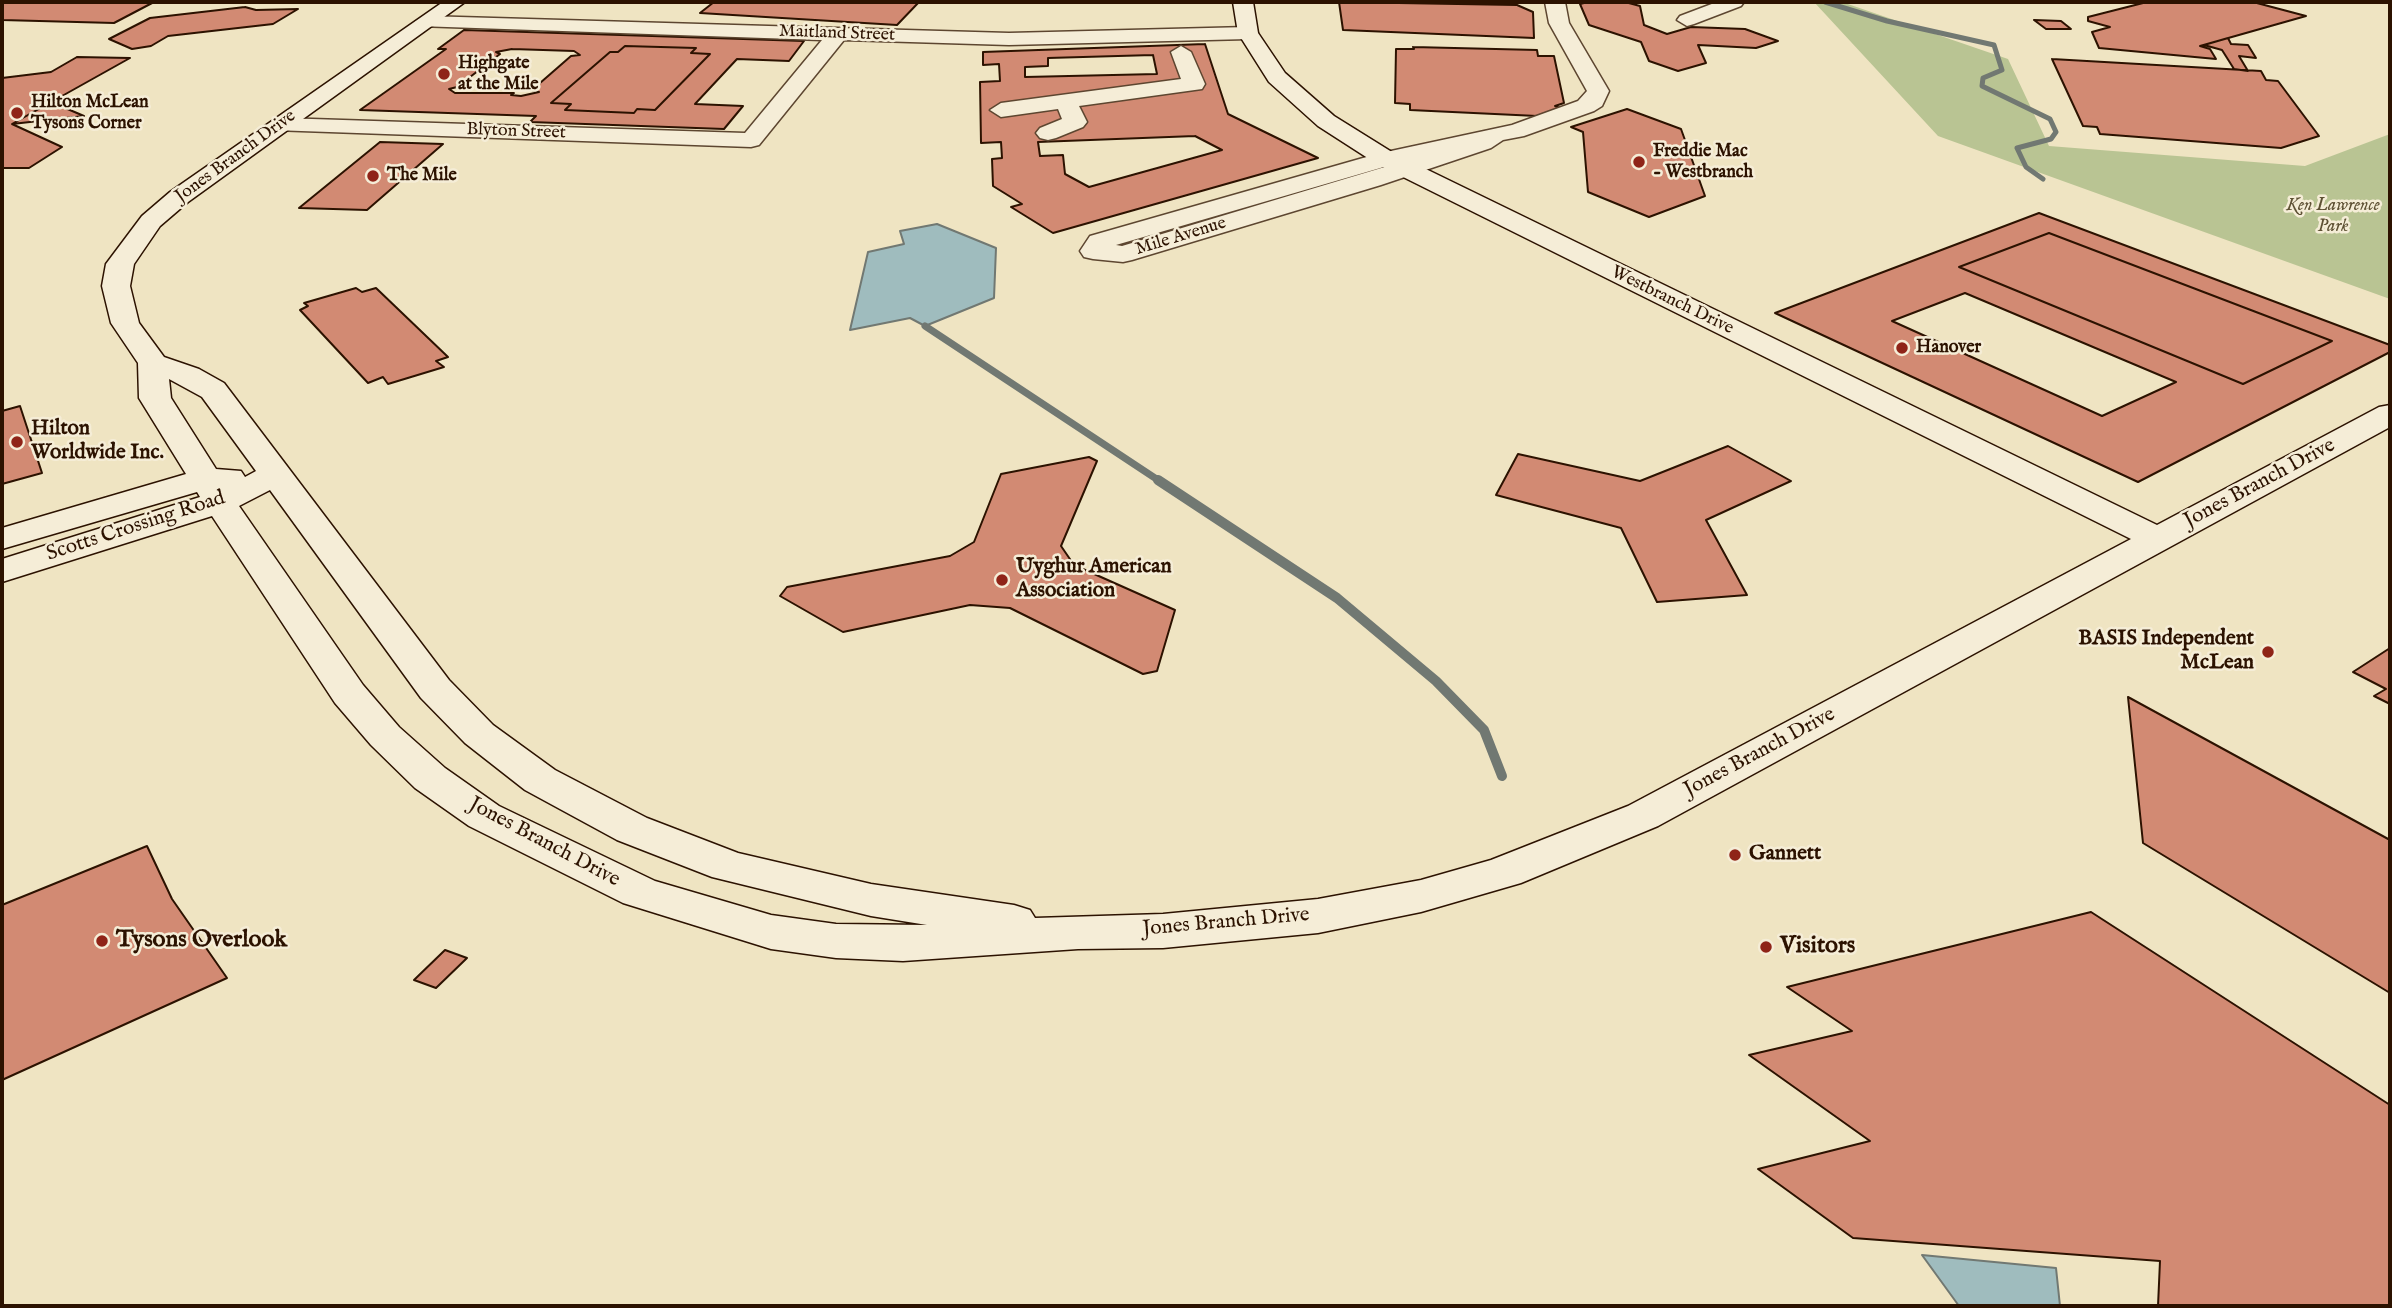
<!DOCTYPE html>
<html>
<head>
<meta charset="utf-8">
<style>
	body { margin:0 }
	#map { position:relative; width:2392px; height:1308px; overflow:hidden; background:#efe4c2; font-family:"IM FELL English",serif }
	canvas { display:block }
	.frame { position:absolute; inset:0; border:4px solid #2c1200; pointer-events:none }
</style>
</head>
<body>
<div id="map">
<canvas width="2392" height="1308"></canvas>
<div class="frame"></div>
</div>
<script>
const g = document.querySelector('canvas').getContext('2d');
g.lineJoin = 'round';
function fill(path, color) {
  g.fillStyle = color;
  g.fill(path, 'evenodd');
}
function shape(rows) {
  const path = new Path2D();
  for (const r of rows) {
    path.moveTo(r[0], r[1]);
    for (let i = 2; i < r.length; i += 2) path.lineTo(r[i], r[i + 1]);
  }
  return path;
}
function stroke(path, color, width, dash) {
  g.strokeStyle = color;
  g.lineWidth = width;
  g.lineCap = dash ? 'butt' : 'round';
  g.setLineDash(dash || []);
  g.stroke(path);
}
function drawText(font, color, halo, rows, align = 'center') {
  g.font = font + ' "IM FELL English",serif';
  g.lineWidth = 5;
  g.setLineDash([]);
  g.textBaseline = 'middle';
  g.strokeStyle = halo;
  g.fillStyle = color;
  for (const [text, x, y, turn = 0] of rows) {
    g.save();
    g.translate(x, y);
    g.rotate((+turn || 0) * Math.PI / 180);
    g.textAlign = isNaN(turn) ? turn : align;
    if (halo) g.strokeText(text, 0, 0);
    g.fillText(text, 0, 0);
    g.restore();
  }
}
fill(shape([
	[1814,2,1842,2,2008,59,2049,146,2305,166,2390,134,2390,299,1938,136]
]), '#b9c493');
const water = shape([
	[937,224,996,248,994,298,925,326,910,318,850,330,868,252,904,244,900,231,937,224],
	[1922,1255,2056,1268,2060,1306,1959,1306,1922,1255]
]);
fill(water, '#9fbcbe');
stroke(water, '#717872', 2);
stroke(shape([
	[1825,2,1887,21,1994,45,2002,70,1983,78,1982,86,2050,119,2056,132,2051,139,2017,148,2026,167,2043,179]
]), '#717872', 5);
stroke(shape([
	[925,326,1161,482]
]), '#717872', 7);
stroke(shape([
	[1158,480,1337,598,1436,681,1484,730,1502,776]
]), '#717872', 10);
const building = shape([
	[2,2,154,2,114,23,2,20,2,2],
	[714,2,919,2,897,25,700,13,714,2],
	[1339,2,1517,5,1533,12,1534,38,1343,30,1339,2],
	[1588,2,1625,2,1640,6,1644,25,1667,34,1691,27,1745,29,1778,41,1756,48,1698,45,1706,63,1678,71,1649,61,1641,42,1589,25,1580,4,1588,2],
	[2147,2,2253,2,2306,16,2200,46,2210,49,2216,59,2099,48,2092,32,2110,27,2088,21,2088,17,2147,2],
	[245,7,256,10,298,9,273,24,168,36,151,46,132,49,109,39,150,18,245,7],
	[2034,20,2061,21,2071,29,2046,29,2034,20],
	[464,30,652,36,804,41,789,61,737,59,695,104,743,106,724,129,530,122,536,116,360,110,446,49,438,49,464,30],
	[625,46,696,48,691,53,710,54,655,110,637,109,634,113,565,110,571,104,551,103,610,52,618,52,625,46],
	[512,49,574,51,580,55,571,56,532,90,539,92,521,96,511,95,514,93,455,93,449,89,457,87,500,54,496,52,512,49],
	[2228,38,2231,44,2248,45,2256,58,2239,56,2248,71,2234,69,2222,50,2204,45,2228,38],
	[1205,44,1228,114,1318,158,1053,233,1011,207,1022,204,993,186,992,159,1002,158,1001,142,981,143,980,82,1000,81,999,64,983,65,983,52,1205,44],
	[1153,55,1157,74,1025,77,1025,67,1048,66,1048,58,1153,55],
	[1195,136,1222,150,1089,187,1065,174,1063,155,1040,156,1038,142,1195,136],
	[625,46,696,48,691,53,710,54,655,110,637,109,634,113,565,110,571,104,551,103,610,52,618,52,625,46],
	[1413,47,1537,50,1538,56,1554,56,1564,103,1555,106,1560,108,1537,116,1410,110,1410,104,1395,103,1396,49,1414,49,1413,47],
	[77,57,130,58,12,124,62,147,29,168,2,168,2,78,51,72,77,57],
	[2052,59,2261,71,2266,80,2278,81,2319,136,2281,148,2100,134,2097,127,2083,126,2052,59],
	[51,102,84,116,12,124,51,102],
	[1627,109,1681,129,1705,196,1649,217,1588,192,1583,132,1571,127,1627,109],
	[380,142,443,144,367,210,299,208,380,142],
	[2039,213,2390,345,2390,352,2138,482,1775,313,2039,213],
	[2049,233,2332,341,2243,384,1959,267,2049,233],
	[1965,293,2176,382,2102,416,1892,321,1965,293],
	[2049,233,2332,341,2243,384,1959,267,2049,233],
	[356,288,362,292,376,288,448,357,436,361,444,367,388,384,383,377,368,383,300,310,308,306,304,303,356,288],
	[20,406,42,473,2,484,2,411,20,406],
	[1728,446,1791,481,1706,520,1747,595,1657,602,1621,528,1496,495,1518,454,1640,481,1728,446],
	[1089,457,1097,461,1061,546,1074,565,1175,610,1157,671,1143,674,1010,608,970,605,843,632,780,596,787,587,950,556,974,542,1001,474,1089,457],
	[2390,648,2390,704,2374,696,2386,689,2353,672,2390,648],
	[2128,697,2390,840,2390,993,2143,843,2128,697],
	[147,846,172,899,227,978,2,1080,2,905,147,846],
	[2091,912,2390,1105,2390,1306,2158,1306,2160,1261,1853,1238,1758,1169,1870,1141,1749,1055,1852,1031,1787,987,2091,912],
	[445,950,467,958,436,988,414,980,445,950]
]);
fill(building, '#d28a73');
stroke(building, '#2c1200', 2);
const street = shape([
	[1545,2,1565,2,1569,23,1609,91,1602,106,1594,111,1524,136,1503,140,1491,148,1381,185,1132,260,1123,262,1093,259,1084,257,1080,251,1090,236,1377,154,1512,125,1578,101,1587,91,1549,23,1545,2],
	[1398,163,1122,246,1116,245,1394,164,1398,163],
	[1717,2,1744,2,1741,6,1694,24,1687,26,1677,20,1680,16,1717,2],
	[425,16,1009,33,1248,27,1258,33,1248,39,1009,45,844,40,759,145,751,147,273,130,269,125,273,120,281,118,745,133,822,40,418,26,415,22,425,16],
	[1181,46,1191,52,1205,84,1202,89,1079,106,1087,122,1083,127,1056,138,1048,140,1040,138,1036,133,1040,128,1062,119,1058,109,1001,117,990,110,1001,103,1181,79,1171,52,1181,46]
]);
const secondary = shape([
	[443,2,465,2,188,202,160,226,134,264,130,286,139,323,164,357,199,369,224,383,449,680,493,725,555,770,647,818,738,853,871,884,1014,905,1030,910,1035,918,1163,914,1318,899,1421,880,1491,860,1628,806,2131,539,1377,164,1318,126,1269,82,1238,33,1233,2,1253,2,1258,33,1285,73,1334,116,1395,154,2157,525,2379,407,2390,405,2390,427,1658,826,1521,883,1421,912,1318,933,1163,948,1078,949,903,961,836,958,771,949,623,903,469,826,415,788,371,745,335,703,212,516,2,582,2,559,200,497,197,492,2,549,2,528,186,474,139,398,138,363,111,323,102,286,106,264,142,216,170,192,443,2],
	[169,379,202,397,256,471,245,477,241,471,216,469,171,398,169,379],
	[270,490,421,698,465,743,525,790,617,840,712,877,871,916,927,925,836,924,771,915,655,881,499,806,445,768,399,727,363,685,239,506,270,490]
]);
stroke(street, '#5d4630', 3);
stroke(secondary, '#2c1200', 3);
fill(street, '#f5edd7');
fill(secondary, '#f5edd7');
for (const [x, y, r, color] of [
	[444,74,7,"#8f2418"],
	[17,113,7,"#8f2418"],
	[1639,162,7,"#8f2418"],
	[373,176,7,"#8f2418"],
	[1902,348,7,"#8f2418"],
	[17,442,7,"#8f2418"],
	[1002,580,7,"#8f2418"],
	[2268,652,7,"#8f2418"],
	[1735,855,7,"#8f2418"],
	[102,941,7,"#8f2418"],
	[1766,947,7,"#8f2418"]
]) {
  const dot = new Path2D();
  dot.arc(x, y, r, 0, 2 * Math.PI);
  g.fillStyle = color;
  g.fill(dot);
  stroke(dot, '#f5edd7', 2.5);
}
drawText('18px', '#2c1200', '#f5edd7', [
	["Maitland Street",837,34,2],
	["Blyton Street",516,132,2],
	["Jones Branch Drive",236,157,-36],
	["Mile Avenue",1181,237,-17],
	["Westbranch Drive",1672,301,26]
]);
drawText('bold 18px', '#2c1200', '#f5edd7', [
	["Highgate",458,64],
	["at the Mile",458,85],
	["Hilton McLean",31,103],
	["Tysons Corner",31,124],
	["Freddie Mac",1653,152],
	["- Westbranch",1653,173],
	["The Mile",387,176],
	["Hanover",1916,348]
], 'left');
drawText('italic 18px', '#5d5033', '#f5edd7', [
	["Ken Lawrence",2333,206],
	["Park",2333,227]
]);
drawText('bold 21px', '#2c1200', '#f5edd7', [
	["Hilton",31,430],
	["Worldwide Inc.",31,454],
	["Uyghur American",1016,568],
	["Association",1016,592],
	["BASIS Independent",2254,640,"right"],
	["McLean",2254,664,"right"],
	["Gannett",1749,855]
], 'left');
drawText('21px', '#2c1200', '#f5edd7', [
	["Jones Branch Drive",2260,484,-28],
	["Scotts Crossing Road",136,527,-18],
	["Jones Branch Drive",1760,753,-28],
	["Jones Branch Drive",544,843,28],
	["Jones Branch Drive",1226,923,-5]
]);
drawText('bold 24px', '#2c1200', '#f5edd7', [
	["Tysons Overlook",116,941],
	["Visitors",1780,947]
], 'left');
</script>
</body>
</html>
